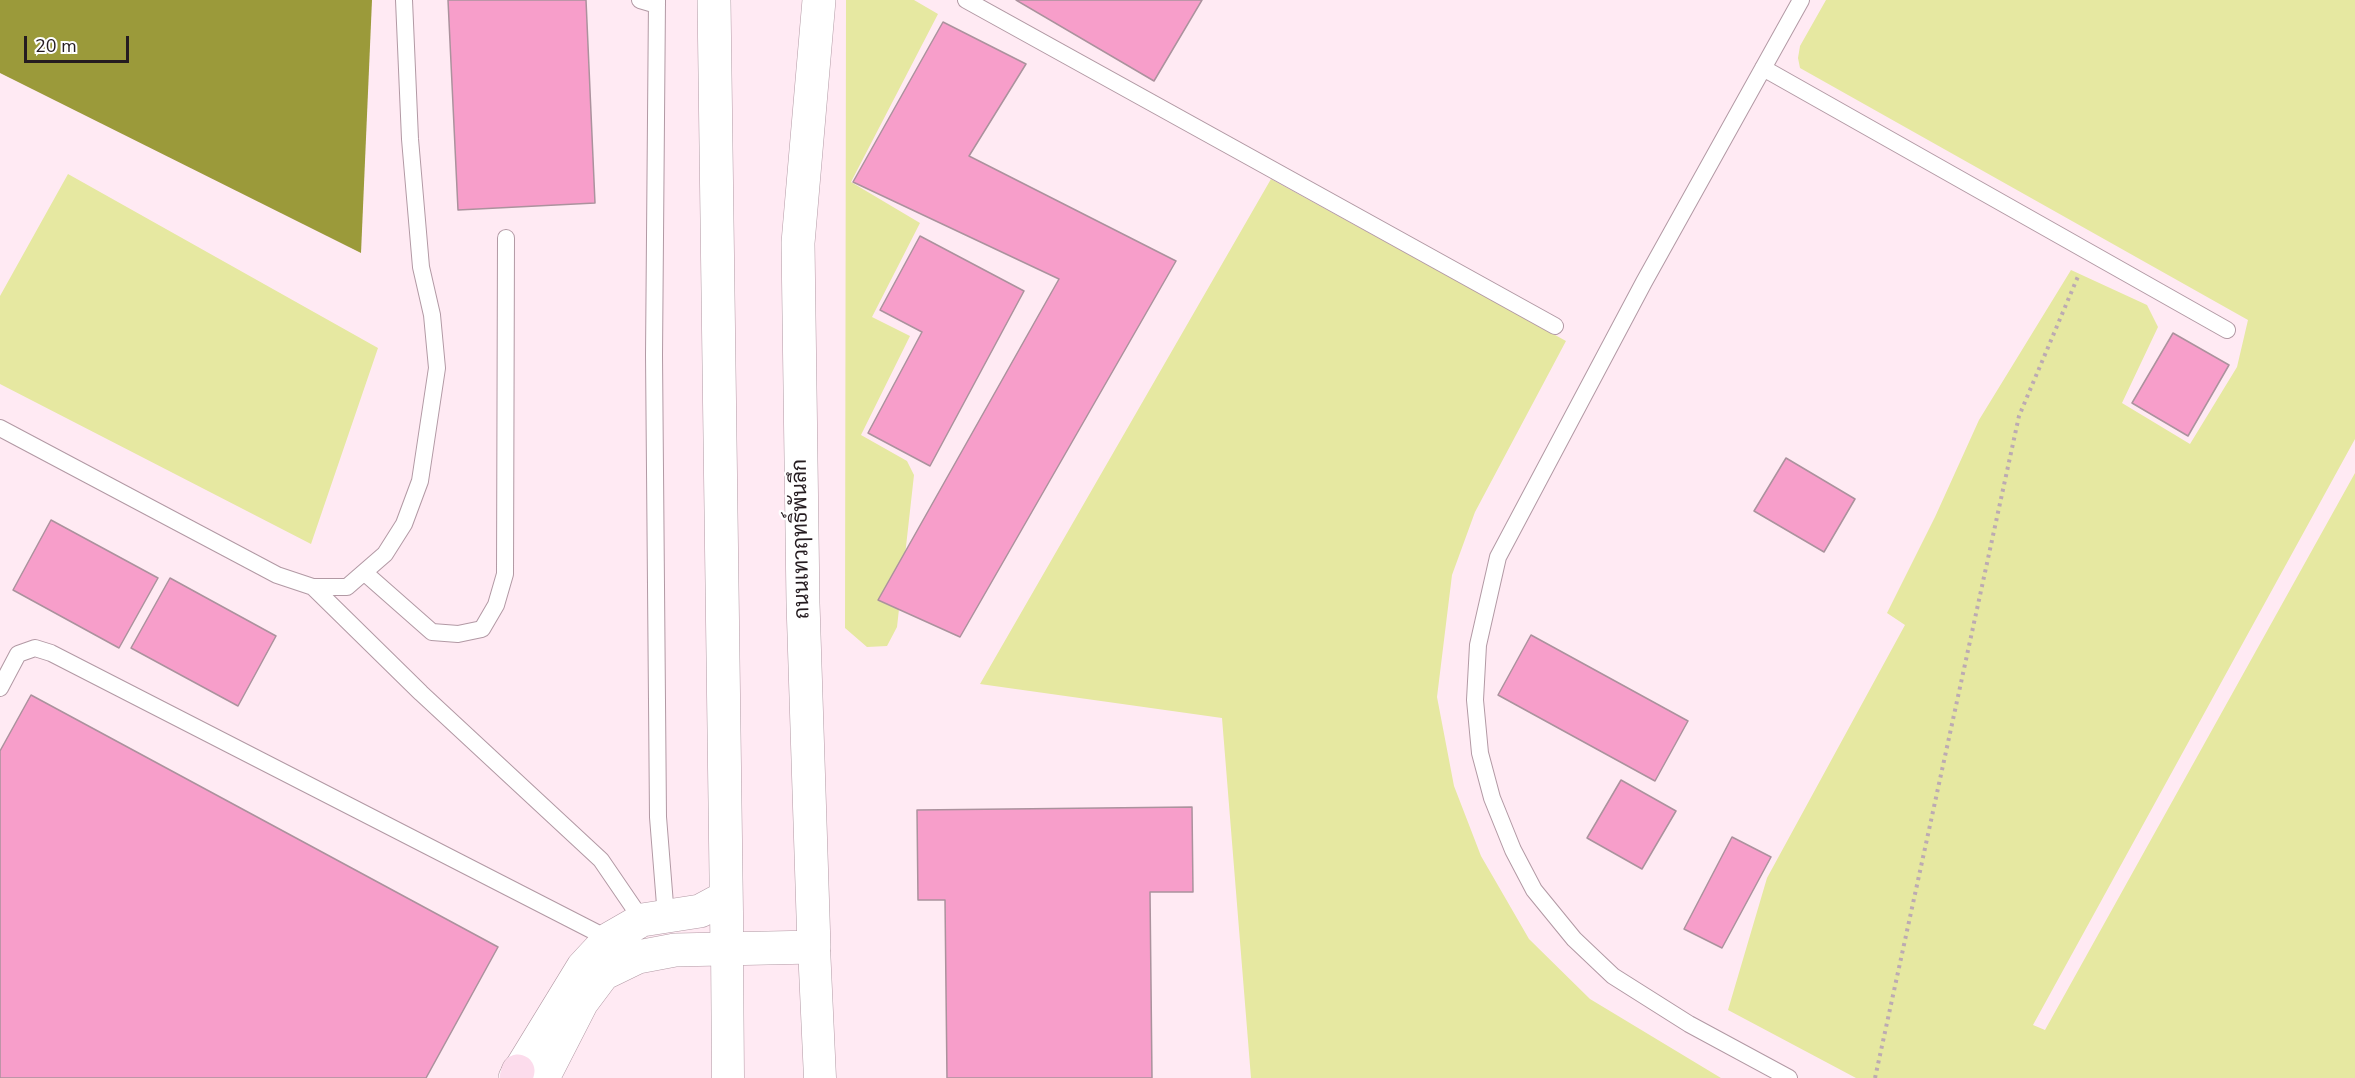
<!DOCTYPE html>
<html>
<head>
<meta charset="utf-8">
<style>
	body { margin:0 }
	#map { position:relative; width:2355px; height:1078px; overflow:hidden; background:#ffeaf3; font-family:"Nunito Sans",sans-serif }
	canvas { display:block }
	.scale { position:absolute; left:24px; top:36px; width:105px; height:27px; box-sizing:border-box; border:3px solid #251c20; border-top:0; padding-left:8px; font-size:18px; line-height:21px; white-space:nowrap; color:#251c20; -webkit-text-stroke:4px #fff; paint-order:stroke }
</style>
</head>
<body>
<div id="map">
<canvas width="2355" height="1078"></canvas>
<div class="scale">20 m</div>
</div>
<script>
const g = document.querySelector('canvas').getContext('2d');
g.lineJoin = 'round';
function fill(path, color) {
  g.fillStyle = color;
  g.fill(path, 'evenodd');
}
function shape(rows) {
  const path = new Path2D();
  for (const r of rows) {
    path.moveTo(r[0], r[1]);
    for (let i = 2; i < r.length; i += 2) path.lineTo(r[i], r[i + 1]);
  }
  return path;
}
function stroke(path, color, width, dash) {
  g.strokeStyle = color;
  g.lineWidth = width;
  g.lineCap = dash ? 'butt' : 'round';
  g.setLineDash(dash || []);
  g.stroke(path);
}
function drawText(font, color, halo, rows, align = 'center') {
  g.font = font + ' "Nunito Sans",Sarabun,sans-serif';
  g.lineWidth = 4.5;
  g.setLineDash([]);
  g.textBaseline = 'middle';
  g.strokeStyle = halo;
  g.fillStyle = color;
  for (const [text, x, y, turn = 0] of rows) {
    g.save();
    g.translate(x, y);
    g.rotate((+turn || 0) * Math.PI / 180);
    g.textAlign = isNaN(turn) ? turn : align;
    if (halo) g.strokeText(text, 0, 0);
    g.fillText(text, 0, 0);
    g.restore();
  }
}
fill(shape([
	[846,0,914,0,938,14,851,182,920,223,872,317,910,336,861,435,907,461,914,475,897,627,887,646,867,647,845,628],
	[1826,0,2355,0,2355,439,2033,1025,2045,1030,2355,473,2355,1078,1856,1078,1728,1010,1767,878,1905,625,1887,613,1935,517,1979,420,2071,270,2147,305,2158,327,2122,403,2190,444,2237,367,2248,320,1800,68,1798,58,1800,46],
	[68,174,378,348,311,544,0,384,0,296],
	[1271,179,1566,341,1475,512,1452,575,1437,697,1454,786,1481,856,1529,939,1590,999,1721,1078,1251,1078,1222,718,980,684]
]), '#e6e8a1');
fill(shape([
	[0,0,372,0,361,253,0,73]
]), '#9b9a3a');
const building = shape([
	[448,0,586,0,595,203,458,210,448,0],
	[1016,0,1202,0,1154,81,1016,0],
	[943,22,1026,64,969,156,1176,261,960,637,878,600,1059,279,853,182,943,22],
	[920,236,1024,291,930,466,868,433,922,332,880,310,920,236],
	[2173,333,2229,365,2188,436,2132,403,2173,333],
	[1786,458,1855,499,1824,552,1754,511,1786,458],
	[51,520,158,578,119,648,13,590,51,520],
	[170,578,276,636,238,706,131,648,170,578],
	[1531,635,1688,721,1655,781,1498,695,1531,635],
	[31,695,498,947,426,1078,0,1078,0,751,31,695],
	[1621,780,1676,811,1642,869,1587,838,1621,780],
	[1192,807,1193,892,1150,892,1152,1078,947,1078,945,900,918,900,917,810,1192,807],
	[1732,837,1771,857,1722,948,1684,929,1732,837]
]);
fill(building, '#f79eca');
stroke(building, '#ab929d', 1.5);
const service = shape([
	[640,0,657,5],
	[657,0,654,355,658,817,666,917],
	[966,0,1555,326],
	[1763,68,2227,330],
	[0,428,277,575,313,587,347,587,385,554,404,524,420,481,437,368,432,315,421,267,410,139,404,0],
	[365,573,432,632,458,634,482,629,496,605,505,574,506,238],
	[313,587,421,693,601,860,642,920],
	[0,688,18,654,35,648,51,653,609,939],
	[1789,1078,1689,1024,1613,976,1574,939,1534,890,1513,850,1492,798,1480,753,1475,700,1478,645,1498,557,1644,282,1801,0]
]);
const minor = shape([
	[814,947,820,1078],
	[727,948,728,1078]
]);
const tertiary = shape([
	[714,0,727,948],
	[515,1078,583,967,609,939,642,920,700,911,726,897],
	[543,1078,582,1002,603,974,638,957,675,950,814,947,803,603,798,243,819,0]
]);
const secondary = shape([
	[516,1078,518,1071]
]);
stroke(service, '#b299a4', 18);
stroke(minor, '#b299a4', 33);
stroke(tertiary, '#b299a4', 34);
stroke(secondary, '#b299a4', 34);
stroke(shape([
	[1875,1078,2019,416,2079,274]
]), '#bcaab2', 4, [3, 4.5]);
stroke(service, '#fff', 16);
stroke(minor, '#fff', 32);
stroke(tertiary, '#fff', 33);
stroke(secondary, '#fcdcec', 33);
drawText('21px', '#251c20', '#fff', [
	["ถนนเทวฤทธิ์พันลึก",802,539,-91]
]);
</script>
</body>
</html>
